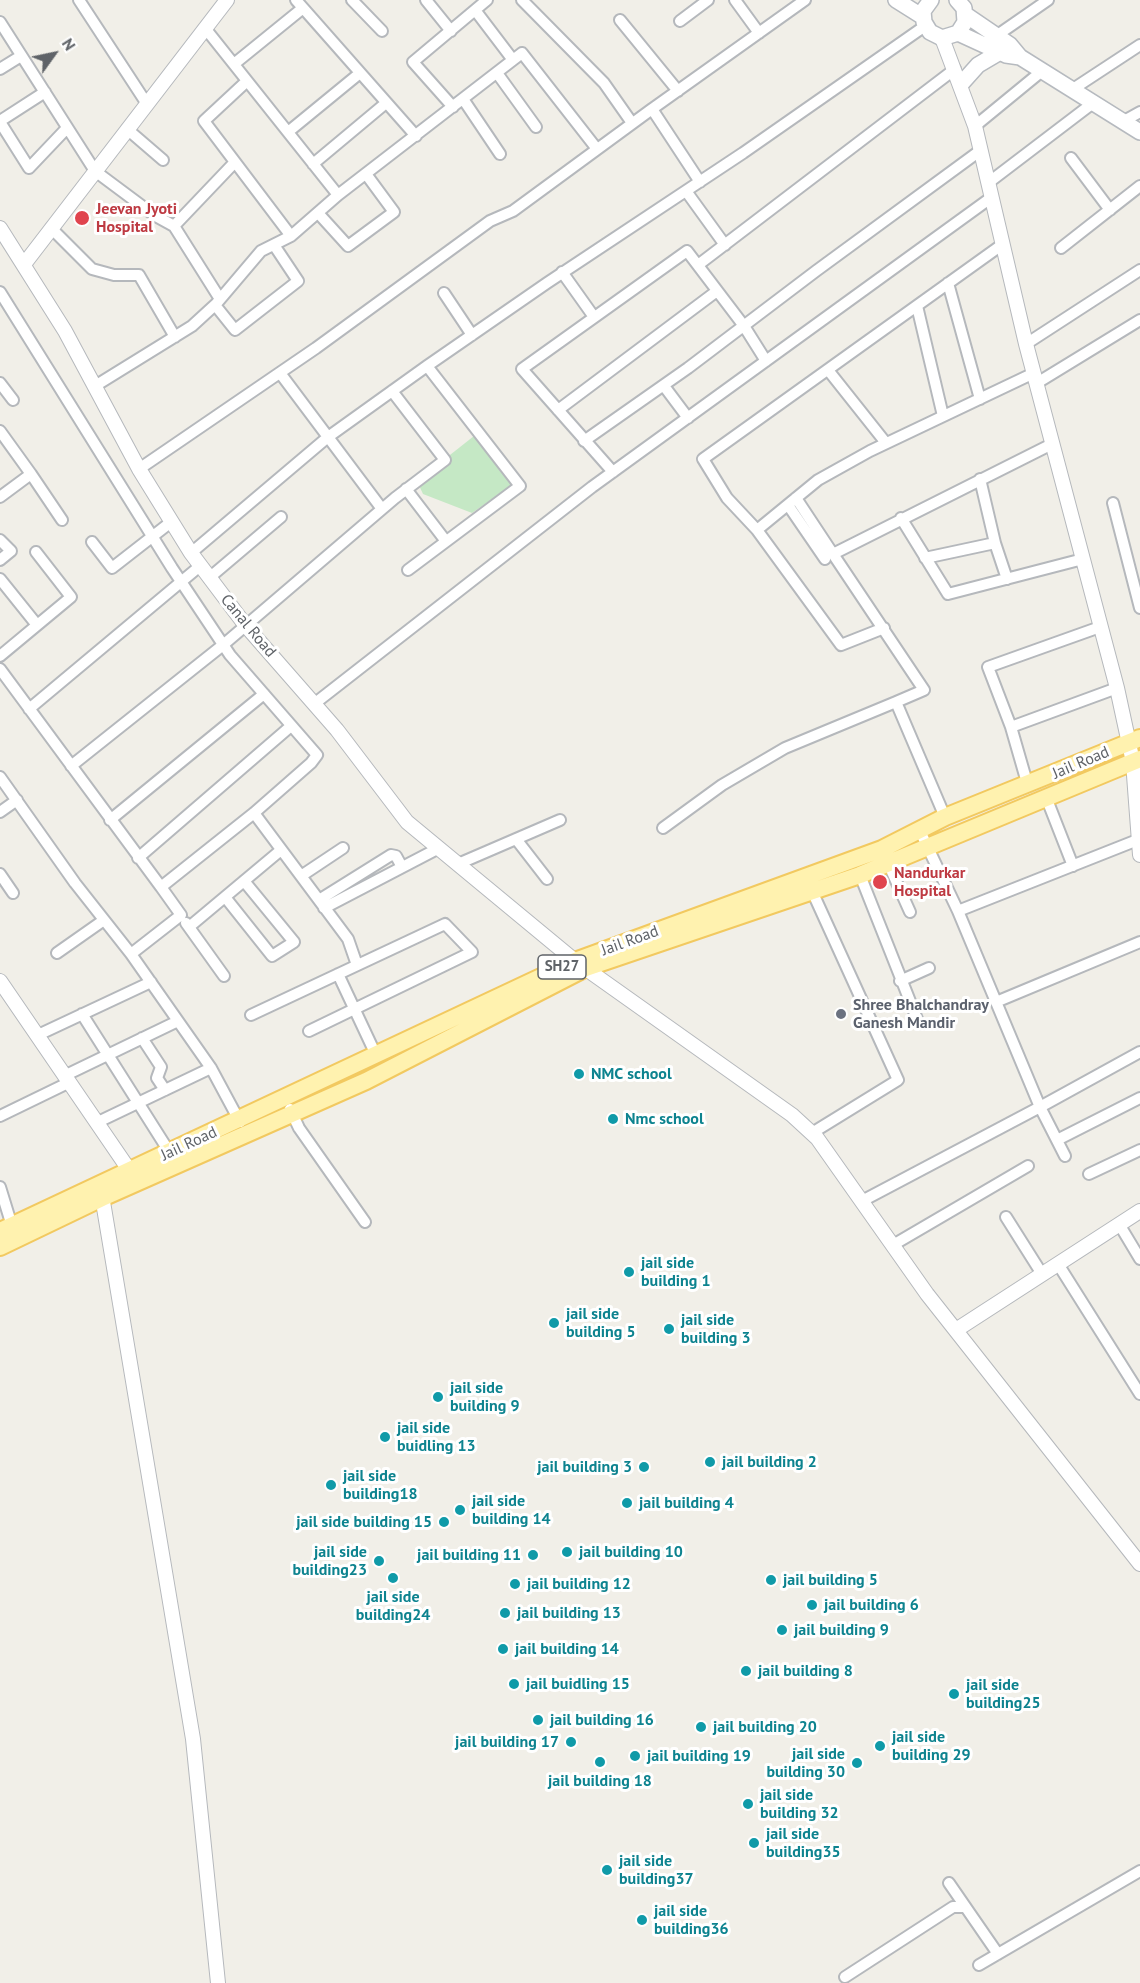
<!DOCTYPE html>
<html>
<head>
<meta charset="utf-8">
<style>
	body { margin:0 }
	#map { position:relative; width:1140px; height:1983px; overflow:hidden; background:#f1efe8; font-family:"PT Sans",sans-serif }
	canvas { display:block }
	.north { position:absolute; left:24px; top:24px; width:60px; height:60px; -webkit-text-stroke:4px #fff; paint-order:stroke; rotate:57deg; font-size:16px; font-weight:700; line-height:24px; text-align:center; color:#5f6368 }
	.north::after { content:''; display:block; margin:auto; width:21px; height:27px; background:#5f6368; clip-path:polygon(50% 0,100% 100%,50% 72%,0 100%) }
</style>
</head>
<body>
<div id="map">
<canvas width="1140" height="1983"></canvas>
<div class="north">N</div>
</div>
<script>
const g = document.querySelector('canvas').getContext('2d');
g.lineJoin = 'round';
function fill(path, color) {
  g.fillStyle = color;
  g.fill(path, 'evenodd');
}
function shape(rows) {
  const path = new Path2D();
  for (const r of rows) {
    path.moveTo(r[0], r[1]);
    for (let i = 2; i < r.length; i += 2) path.lineTo(r[i], r[i + 1]);
  }
  return path;
}
function stroke(path, color, width, dash) {
  g.strokeStyle = color;
  g.lineWidth = width;
  g.lineCap = dash ? 'butt' : 'round';
  g.setLineDash(dash || []);
  g.stroke(path);
}
function drawText(font, color, halo, rows, align = 'center') {
  g.font = font + ' "PT Sans",sans-serif';
  g.lineWidth = 6;
  g.setLineDash([]);
  g.textBaseline = 'middle';
  g.strokeStyle = halo;
  g.fillStyle = color;
  for (const [text, x, y, turn = 0] of rows) {
    g.save();
    g.translate(x, y);
    g.rotate((+turn || 0) * Math.PI / 180);
    g.textAlign = isNaN(turn) ? turn : align;
    if (halo) g.strokeText(text, 0, 0);
    g.fillText(text, 0, 0);
    g.restore();
  }
}
fill(shape([
	[474,436,512,485,472,513,423,494,417,481]
]), '#c5e8c5');
const minor = shape([
	[79,0,147,104],
	[296,0,416,136],
	[352,0,382,31],
	[426,0,451,31],
	[522,0,604,83,632,123],
	[735,0,759,33],
	[475,10,513,60],
	[620,20,678,91],
	[680,21,708,0],
	[0,22,95,171,154,215,174,226],
	[205,28,338,195],
	[996,36,1048,0],
	[234,64,303,8],
	[0,69,21,56],
	[497,73,536,127],
	[247,81,204,121,291,236],
	[1073,89,1140,45],
	[463,99,500,154],
	[453,107,413,62,487,0],
	[652,109,805,0],
	[0,121,45,92],
	[0,122,29,168,67,128],
	[1122,122,1140,112],
	[975,126,1042,71],
	[127,129,163,160],
	[288,132,360,73],
	[1071,158,1110,210],
	[313,164,386,103],
	[988,183,1093,103],
	[686,191,725,245],
	[318,213,348,246,394,212,366,174],
	[51,228,92,269,114,275,139,275,175,337],
	[1061,248,1140,186],
	[698,265,955,69],
	[562,272,594,317],
	[948,283,980,399],
	[0,292,172,568,230,655,317,755,311,763,254,813,161,887,181,915,131,954,211,1068,240,1122],
	[444,293,472,335],
	[220,299,174,226,235,162],
	[215,305,235,330,298,281,274,245],
	[917,306,943,416],
	[1026,344,1140,270],
	[828,370,886,443],
	[280,373,382,509],
	[0,383,13,400],
	[1037,383,1140,320],
	[95,386,192,326,216,304,261,251,291,236,338,195,522,53,597,149],
	[664,386,688,418],
	[558,410,717,291],
	[0,431,31,474],
	[584,441,688,368,816,271,981,150],
	[139,469,316,348,490,221,513,211,652,109,700,182],
	[613,472,522,369,687,251,744,326,766,361],
	[406,489,445,540],
	[0,497,31,474,62,520],
	[796,498,833,554],
	[1113,503,1140,608],
	[788,505,825,559],
	[901,518,948,594,1083,559],
	[757,530,818,480,870,451,1034,373],
	[0,540,11,551,0,560],
	[92,542,112,568,171,522],
	[995,543,1007,579],
	[191,553,328,437,427,366,547,283,743,153,925,26],
	[925,558,995,543,980,479],
	[408,570,520,486,427,366],
	[209,578,281,517],
	[0,579,37,625],
	[884,628,841,645,757,530,727,498,703,459,1003,244],
	[0,656,71,597,36,552],
	[0,669,161,887],
	[314,704,592,487,992,197],
	[29,709,200,566],
	[1011,727,1117,688],
	[71,766,223,645,395,498,445,460,392,391],
	[0,777,75,883,131,954],
	[1028,786,1011,727,988,667,1100,627],
	[1046,797,1073,866],
	[0,812,17,800],
	[254,813,348,939,357,965],
	[945,817,896,702,924,690,833,554,1052,444],
	[110,820,264,694],
	[663,828,722,785,785,748,896,702],
	[919,829,958,911,1040,1107,1140,1052],
	[516,839,547,879],
	[138,858,291,726],
	[888,863,910,912],
	[458,864,560,820],
	[0,874,13,893],
	[860,875,919,1024],
	[301,876,343,848],
	[812,891,898,1080,812,1133],
	[225,897,272,956,294,942,244,881],
	[319,900,391,855,396,856,402,867],
	[324,908,439,848],
	[958,911,1140,839],
	[186,923,224,976],
	[189,927,281,850],
	[57,953,104,920],
	[338,974,376,1055],
	[900,981,929,968],
	[996,1002,1140,942],
	[82,1014,170,1153],
	[251,1015,445,924,472,952,309,1031],
	[38,1035,151,982],
	[142,1038,161,1067,157,1078,165,1090],
	[66,1075,178,1021],
	[290,1109,299,1128,365,1222],
	[0,1116,70,1082],
	[98,1122,211,1068],
	[1057,1140,1140,1098],
	[1089,1174,1140,1150],
	[0,1187,12,1226],
	[862,1201,1040,1107,1065,1156],
	[1006,1217,1042,1274],
	[1119,1224,1140,1259],
	[893,1245,1028,1166],
	[1058,1264,1140,1394],
	[949,1883,998,1954],
	[979,1965,1140,1871],
	[845,1977,953,1907,965,1907]
]);
const tertiary = shape([
	[942,38,975,126,1026,344,1117,688,1133,762,1140,855],
	[0,228,65,331,139,469,191,553,246,626,337,730,407,822,575,961,792,1115,817,1138,927,1294,1140,1564],
	[25,263,227,0],
	[0,981,134,1177],
	[101,1190,193,1739,218,1983],
	[956,1330,1140,1211]
]);
const secondary = shape([
	[896,0,923,17],
	[931,0,923,11,924,22,930,32,942,38,958,33,965,22,964,8,957,0],
	[966,15,1010,45,1020,57,1140,132],
	[958,33,1006,55,1020,57],
	[961,84,978,65,1000,52]
]);
const primary = shape([
	[0,1231,575,961,882,849,945,817,1140,738],
	[0,1247,102,1198,366,1081,586,968,860,875,1140,759]
]);
stroke(minor, '#b5b8bc', 14);
stroke(tertiary, '#b5b8bc', 16);
stroke(secondary, '#b6babf', 18);
stroke(primary, '#f2c960', 20);
stroke(minor, '#fff', 10);
stroke(tertiary, '#fff', 14);
stroke(secondary, '#fff', 15);
stroke(primary, '#fff2af', 16);
for (const [x, y, r, color] of [
	[82,218,8,"#e0444e"],
	[880,882,8,"#e0444e"],
	[841,1014,6,"#6b7280"],
	[579,1074,6,"#0f9aa8"],
	[613,1119,6,"#0f9aa8"],
	[629,1272,6,"#0f9aa8"],
	[554,1323,6,"#0f9aa8"],
	[669,1329,6,"#0f9aa8"],
	[438,1397,6,"#0f9aa8"],
	[385,1437,6,"#0f9aa8"],
	[710,1462,6,"#0f9aa8"],
	[644,1467,6,"#0f9aa8"],
	[331,1485,6,"#0f9aa8"],
	[627,1503,6,"#0f9aa8"],
	[460,1510,6,"#0f9aa8"],
	[444,1522,6,"#0f9aa8"],
	[567,1552,6,"#0f9aa8"],
	[533,1555,6,"#0f9aa8"],
	[379,1561,6,"#0f9aa8"],
	[393,1578,6,"#0f9aa8"],
	[771,1580,6,"#0f9aa8"],
	[515,1584,6,"#0f9aa8"],
	[812,1605,6,"#0f9aa8"],
	[505,1613,6,"#0f9aa8"],
	[782,1630,6,"#0f9aa8"],
	[503,1649,6,"#0f9aa8"],
	[746,1671,6,"#0f9aa8"],
	[514,1684,6,"#0f9aa8"],
	[954,1694,6,"#0f9aa8"],
	[538,1720,6,"#0f9aa8"],
	[701,1727,6,"#0f9aa8"],
	[571,1742,6,"#0f9aa8"],
	[880,1746,6,"#0f9aa8"],
	[635,1756,6,"#0f9aa8"],
	[600,1762,6,"#0f9aa8"],
	[857,1763,6,"#0f9aa8"],
	[748,1804,6,"#0f9aa8"],
	[754,1843,6,"#0f9aa8"],
	[607,1870,6,"#0f9aa8"],
	[642,1920,6,"#0f9aa8"]
]) {
  const dot = new Path2D();
  dot.arc(x, y, r, 0, 2 * Math.PI);
  g.fillStyle = color;
  g.fill(dot);
  stroke(dot, '#fff', 2);
}
for (const [x, y, w] of [
	[562,967,48]
]) {
  const box = new Path2D();
  box.roundRect(x - w / 2, y - 12, w, 24, 4.5);
  g.fillStyle = '#fff';
  g.fill(box);
  stroke(box, '#5f6368', 1.5);
}
drawText('bold 15px', '#5f6368', null, [
	["SH27",562,967]
]);
drawText('bold 16px', '#be3a42', '#fff', [
	["Jeevan Jyoti",96,209],
	["Hospital",96,227],
	["Nandurkar",894,873],
	["Hospital",894,891]
], 'left');
drawText('16px', '#5f6368', '#fff', [
	["Canal Road",248,626,50],
	["Jail Road",1081,763,-23],
	["Jail Road",630,941,-20],
	["Jail Road",189,1144,-25]
]);
drawText('bold 16px', '#5b616d', '#fff', [
	["Shree Bhalchandray",853,1005],
	["Ganesh Mandir",853,1023]
], 'left');
drawText('bold 16px', '#0d838f', '#fff', [
	["NMC school",591,1074],
	["Nmc school",625,1119],
	["jail side",641,1263],
	["building 1",641,1281],
	["jail side",566,1314],
	["building 5",566,1332],
	["jail side",681,1320],
	["building 3",681,1338],
	["jail side",450,1388],
	["building 9",450,1406],
	["jail side",397,1428],
	["buidling 13",397,1446],
	["jail building 2",722,1462],
	["jail building 3",632,1467,"right"],
	["jail side",343,1476],
	["building18",343,1494],
	["jail side",472,1501],
	["building 14",472,1519],
	["jail building 4",639,1503],
	["jail side building 15",432,1522,"right"],
	["jail side",367,1552,"right"],
	["building23",367,1570,"right"],
	["jail building 10",579,1552],
	["jail building 11",521,1555,"right"],
	["jail building 5",783,1580],
	["jail building 12",527,1584],
	["jail side",393,1597,"center"],
	["building24",393,1615,"center"],
	["jail building 6",824,1605],
	["jail building 13",517,1613],
	["jail building 9",794,1630],
	["jail building 14",515,1649],
	["jail building 8",758,1671],
	["jail buidling 15",526,1684],
	["jail side",966,1685],
	["building25",966,1703],
	["jail building 16",550,1720],
	["jail building 20",713,1727],
	["jail side",892,1737],
	["building 29",892,1755],
	["jail building 17",559,1742,"right"],
	["jail side",845,1754,"right"],
	["building 30",845,1772,"right"],
	["jail building 19",647,1756],
	["jail building 18",600,1781,"center"],
	["jail side",760,1795],
	["building 32",760,1813],
	["jail side",766,1834],
	["building35",766,1852],
	["jail side",619,1861],
	["building37",619,1879],
	["jail side",654,1911],
	["building36",654,1929]
], 'left');
</script>
</body>
</html>
